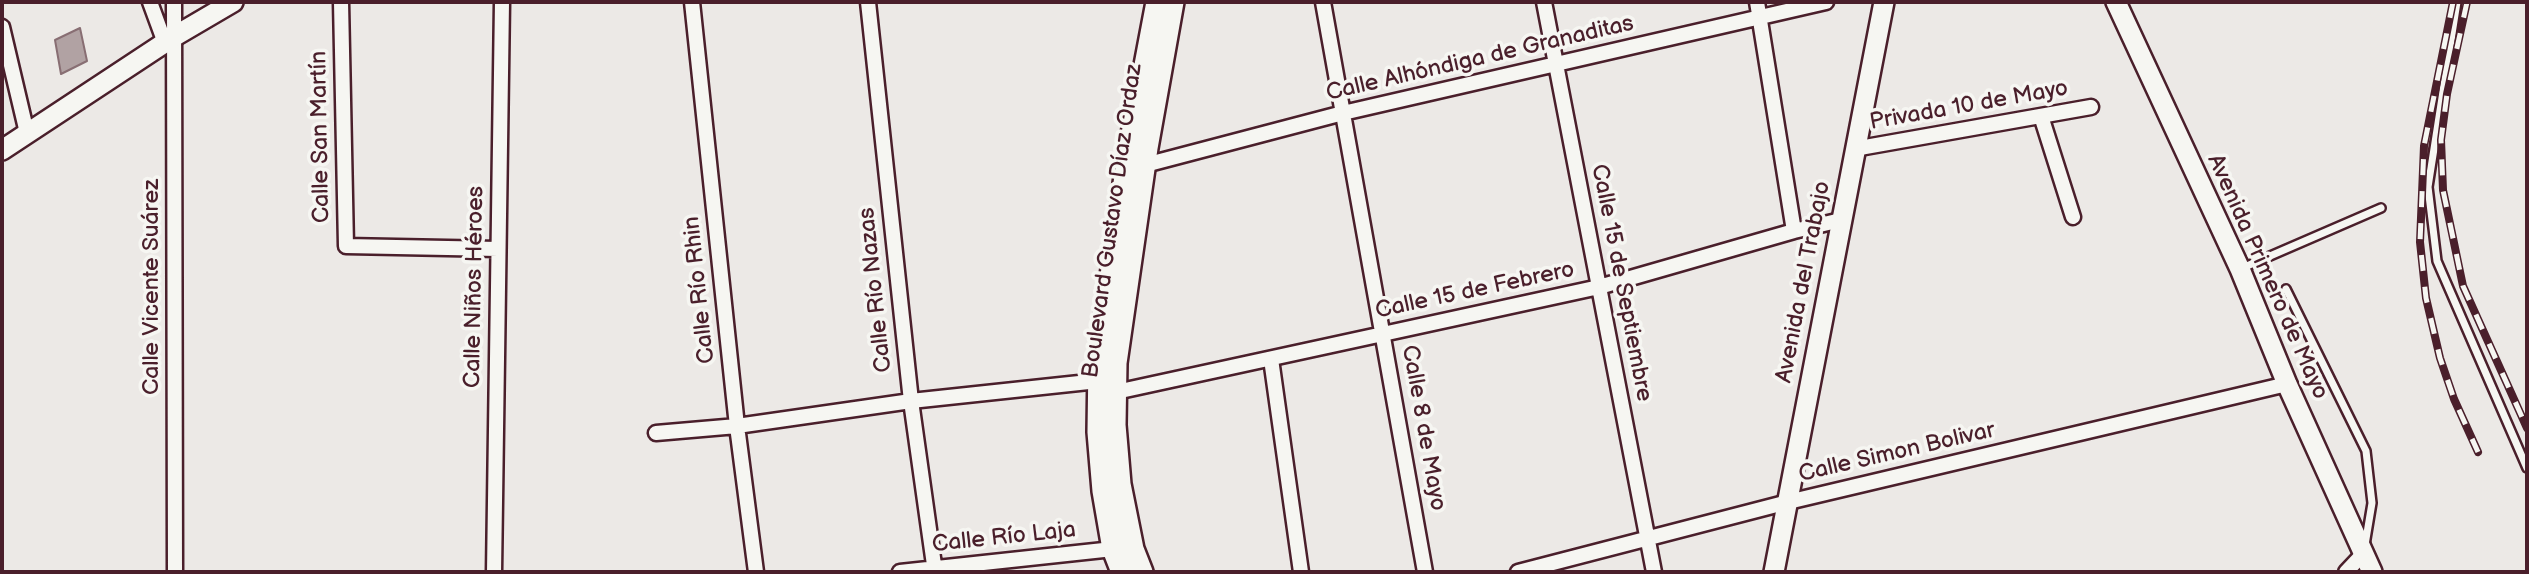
<!DOCTYPE html>
<html>
<head>
<meta charset="utf-8">
<style>
	body { margin:0 }
	#map { position:relative; width:2529px; height:574px; overflow:hidden; background:#ece9e6; font-family:"Balsamiq Sans",sans-serif }
	canvas { display:block }
	.frame { position:absolute; inset:0; border:4px solid #4a1f2b; pointer-events:none }
</style>
</head>
<body>
<div id="map">
<canvas width="2529" height="574"></canvas>
<div class="frame"></div>
</div>
<script>
const g = document.querySelector('canvas').getContext('2d');
g.lineJoin = 'round';
function fill(path, color) {
  g.fillStyle = color;
  g.fill(path, 'evenodd');
}
function shape(rows) {
  const path = new Path2D();
  for (const r of rows) {
    path.moveTo(r[0], r[1]);
    for (let i = 2; i < r.length; i += 2) path.lineTo(r[i], r[i + 1]);
  }
  return path;
}
function stroke(path, color, width, dash) {
  g.strokeStyle = color;
  g.lineWidth = width;
  g.lineCap = dash ? 'butt' : 'round';
  g.setLineDash(dash || []);
  g.stroke(path);
}
function drawText(font, color, halo, rows, align = 'center') {
  g.font = font + ' "Balsamiq Sans",sans-serif';
  g.lineWidth = 7;
  g.setLineDash([]);
  g.textBaseline = 'middle';
  g.strokeStyle = halo;
  g.fillStyle = color;
  for (const [text, x, y, turn = 0] of rows) {
    g.save();
    g.translate(x, y);
    g.rotate((+turn || 0) * Math.PI / 180);
    g.textAlign = isNaN(turn) ? turn : align;
    if (halo) g.strokeText(text, 0, 0);
    g.fillText(text, 0, 0);
    g.restore();
  }
}
const water = shape([
	[80,28,87,61,61,74,55,40,80,28]
]);
fill(water, '#b1a2a3');
stroke(water, '#886e73', 2);
const lane = shape([
	[2457,2,2428,187,2437,261,2527,468],
	[2240,269,2381,208],
	[2286,289,2366,451,2372,503,2365,545]
]);
const street = shape([
	[150,2,165,43],
	[174,2,175,572],
	[341,2,346,246,498,249],
	[692,2,737,426,756,572],
	[868,2,911,401,935,572],
	[1323,2,1425,572],
	[1544,2,1654,572],
	[1757,2,1794,231],
	[2,27,27,133],
	[2041,116,2073,217],
	[1854,149,2091,107],
	[1145,165,1343,113,1826,2],
	[1271,359,1301,572],
	[1116,392,1599,287,1794,231,1841,220],
	[656,433,737,426,911,401,1098,381],
	[494,572,502,2],
	[900,572,1113,549],
	[1518,572,1788,502,2287,384],
	[2346,572,2363,554]
]);
const secondary = shape([
	[2116,2,2240,269,2287,384,2372,572],
	[2,150,175,36,233,2],
	[1774,572,1884,2]
]);
const primary = shape([
	[1122,572,1113,549,1103,491,1098,432,1099,361,1128,155,1157,2],
	[1142,572,1133,549,1120,484,1115,425,1116,363,1147,148,1173,2]
]);
stroke(lane, '#4a1f2b', 12);
stroke(street, '#4a1f2b', 19);
stroke(secondary, '#4a1f2b', 24);
stroke(primary, '#4a1f2b', 26);
stroke(lane, '#f6f6f2', 7);
stroke(street, '#f6f6f2', 14);
stroke(secondary, '#f6f6f2', 19);
stroke(primary, '#f6f6f2', 21);
const rail = shape([
	[2453,2,2424,146,2420,242,2426,298,2440,358,2454,399,2478,452],
	[2467,2,2447,94,2441,140,2443,190,2463,286,2527,428]
]);
stroke(rail, '#4a1f2b', 8);
stroke(rail, '#f6f6f2', 5, [16]);
drawText('23px', '#4a1f2b', '#f6f6f2', [
	["Calle Alhóndiga de Granaditas",1480,59,-13],
	["Privada 10 de Mayo",1969,106,-10],
	["Calle San Martín",321,137,-91],
	["Boulevard Gustavo Díaz Ordaz",1113,221,-82],
	["Avenida Primero de Mayo",2267,277,66],
	["Avenida del Trabajo",1804,282,-79],
	["Calle 15 de Septiembre",1621,283,79],
	["Calle Vicente Suárez",152,287,-90],
	["Calle Niños Héroes",475,287,-89],
	["Calle Río Rhin",700,290,-96],
	["Calle Río Nazas",876,290,-96],
	["Calle 15 de Febrero",1475,291,-12],
	["Calle 8 de Mayo",1423,428,80],
	["Calle Simon Bolivar",1897,453,-13],
	["Calle Río Laja",1004,538,-6]
]);
</script>
</body>
</html>
